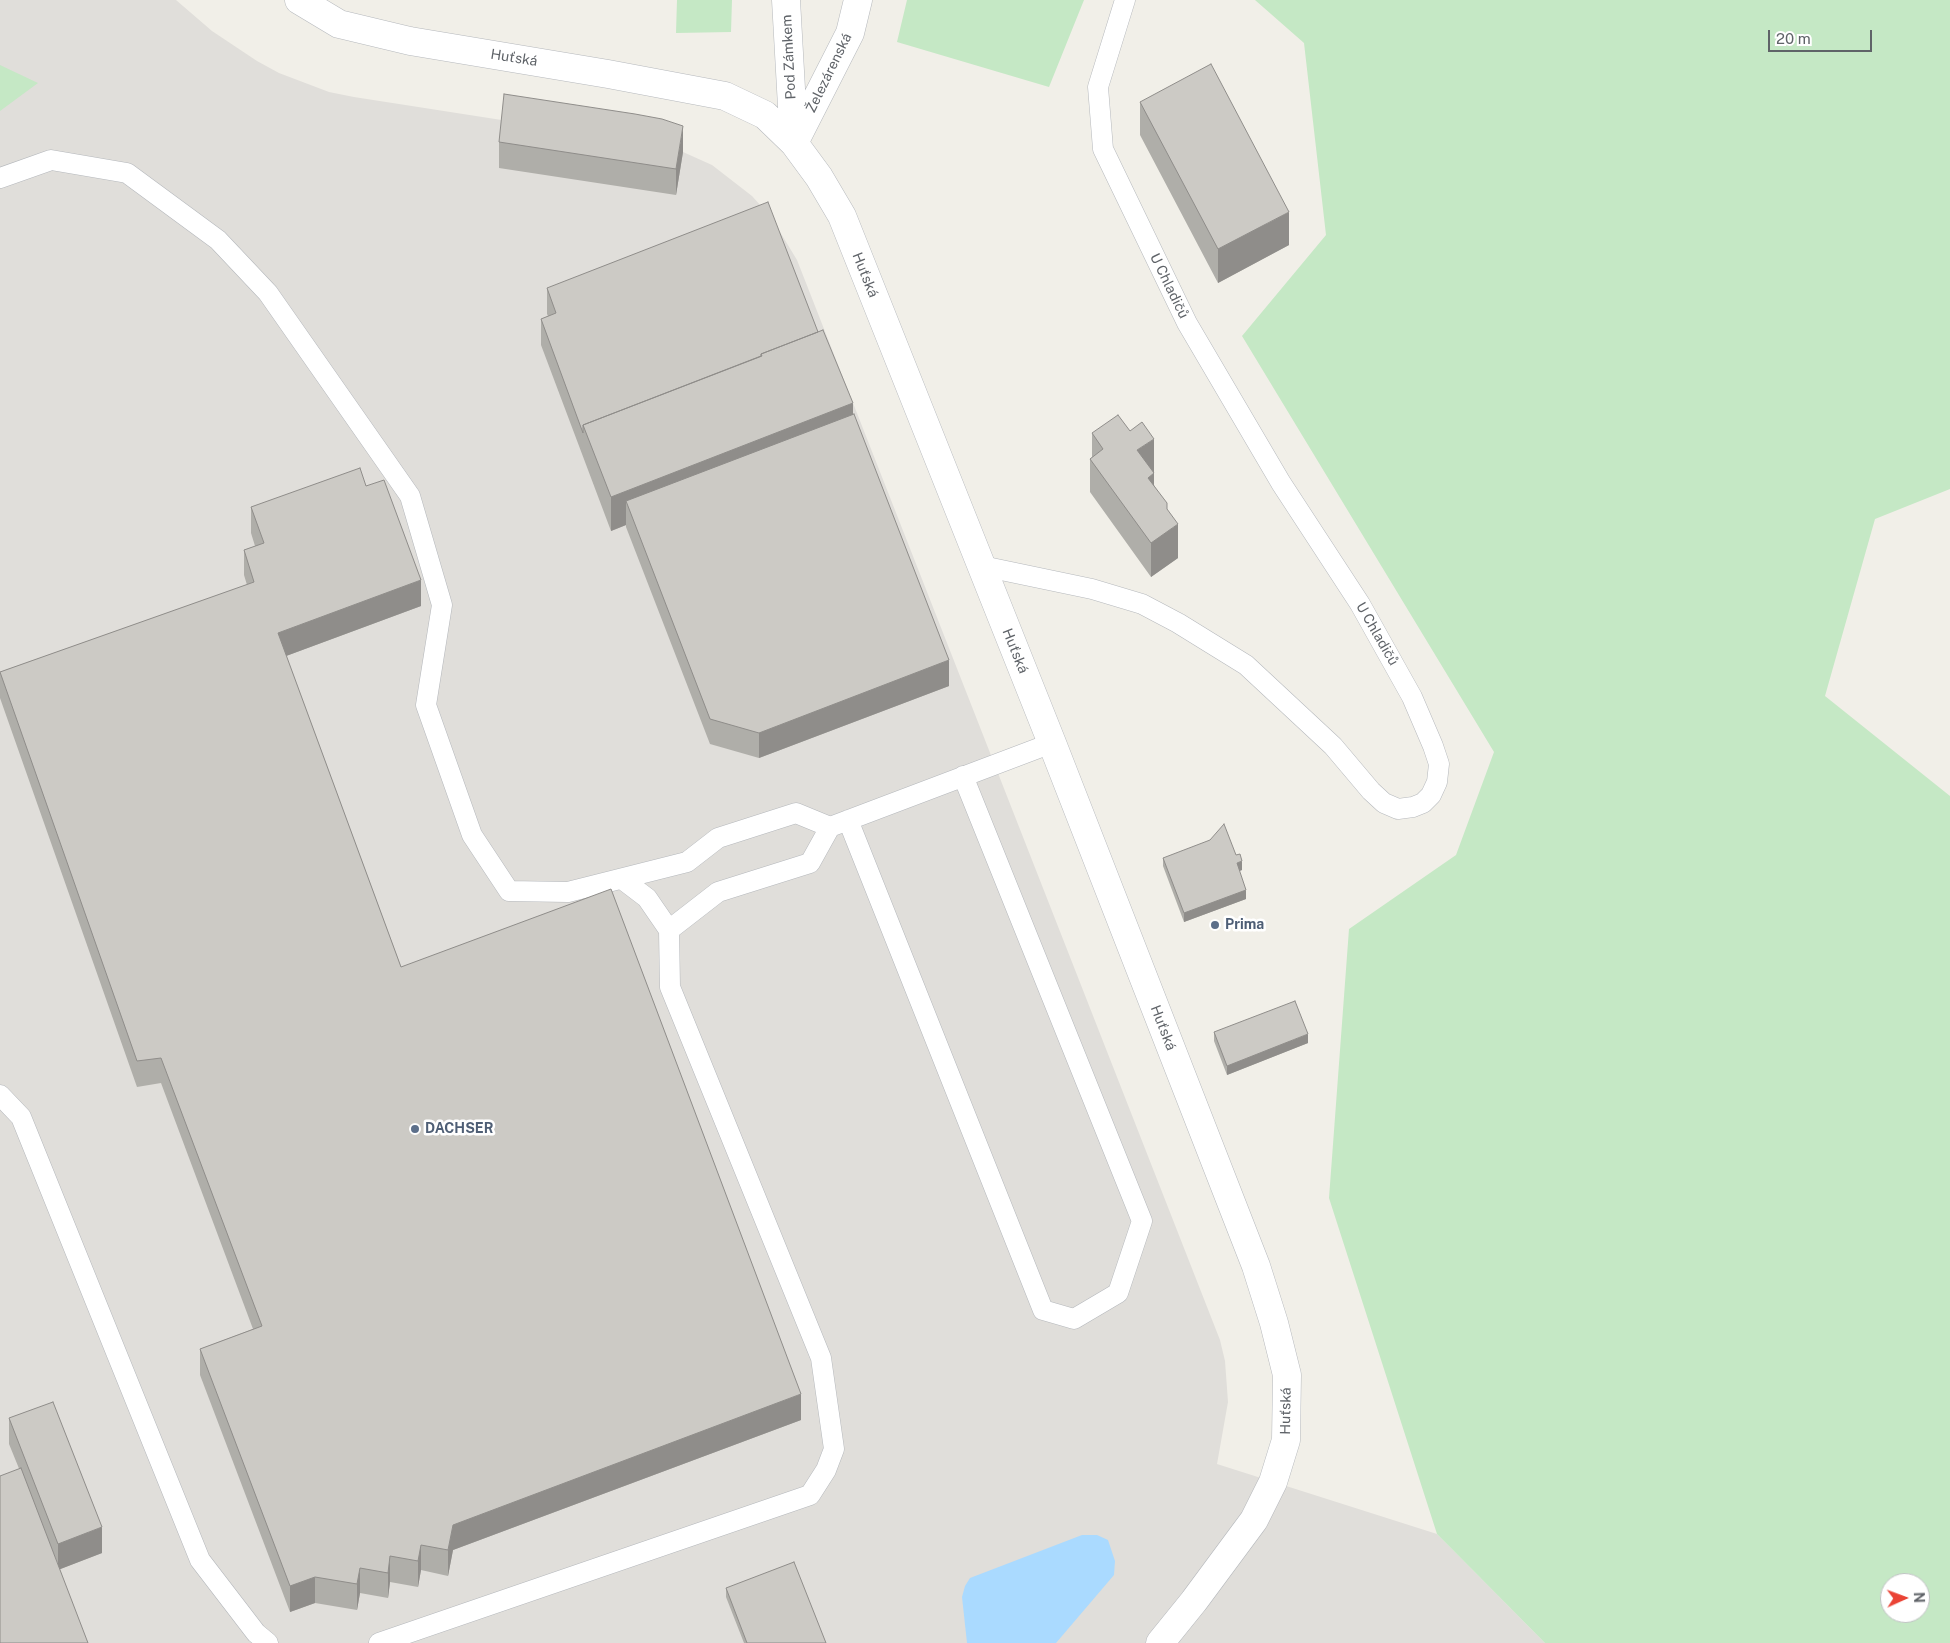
<!DOCTYPE html>
<html>
<head>
<meta charset="utf-8">
<style>
	body { margin:0 }
	#map { position:relative; width:1950px; height:1643px; overflow:hidden; background:#f1efe8; font-family:"Public Sans",sans-serif }
	canvas { display:block }
	.north { position:absolute; left:1880px; top:1573px; width:50px; height:50px; box-sizing:border-box; background:#fff; border:1px solid #bfc1c3; border-radius:50%; rotate:88deg; font-size:14px; font-weight:700; line-height:20px; text-align:center; color:#5f6368 }
	.north::after { content:''; display:block; margin:auto; width:18px; height:22px; background:#ea4335; clip-path:polygon(50% 0,100% 100%,50% 72%,0 100%) }
	.scale { position:absolute; left:1768px; top:30px; width:104px; height:22px; box-sizing:border-box; border:2px solid #5f6368; border-top:0; padding-left:6px; font-size:15px; line-height:18px; white-space:nowrap; color:#5f6368; -webkit-text-stroke:4px #fff; paint-order:stroke }
</style>
</head>
<body>
<div id="map">
<canvas width="1950" height="1643"></canvas>
<div class="north">N</div>
<div class="scale">20 m</div>
</div>
<script>
const g = document.querySelector('canvas').getContext('2d');
g.lineJoin = 'round';
function fill(path, color) {
  g.fillStyle = color;
  g.fill(path, 'evenodd');
}
function shape(rows) {
  const path = new Path2D();
  for (const r of rows) {
    path.moveTo(r[0], r[1]);
    for (let i = 2; i < r.length; i += 2) path.lineTo(r[i], r[i + 1]);
  }
  return path;
}
function stroke(path, color, width, dash) {
  g.strokeStyle = color;
  g.lineWidth = width;
  g.lineCap = dash ? 'butt' : 'round';
  g.setLineDash(dash || []);
  g.stroke(path);
}
function drawText(font, color, halo, rows, align = 'center') {
  g.font = font + ' "Public Sans",sans-serif';
  g.lineWidth = 5;
  g.setLineDash([]);
  g.textBaseline = 'middle';
  g.strokeStyle = halo;
  g.fillStyle = color;
  for (const [text, x, y, turn = 0] of rows) {
    g.save();
    g.translate(x, y);
    g.rotate((+turn || 0) * Math.PI / 180);
    g.textAlign = isNaN(turn) ? turn : align;
    if (halo) g.strokeText(text, 0, 0);
    g.fillText(text, 0, 0);
    g.restore();
  }
}
fill(shape([
	[0,0,176,0,212,31,257,61,279,73,329,92,354,97,662,145,683,152,712,165,752,196,771,217,797,260,1220,1340,1225,1361,1228,1402,1217,1464,1437,1534,1545,1643,0,1643]
]), '#e0deda');
fill(shape([
	[677,0,732,0,731,32,676,33],
	[907,0,1084,0,1049,87,897,42],
	[1255,0,1950,0,1950,489,1875,519,1825,696,1950,796,1950,1643,1545,1643,1437,1534,1329,1198,1349,929,1456,855,1494,752,1242,336,1326,235,1304,43],
	[1890,1583,1920,1583,1920,1613,1890,1613],
	[0,65,38,83,0,111]
]), '#c5e8c5');
fill(shape([
	[1082,1535,1097,1535,1108,1540,1115,1561,1114,1575,1056,1643,967,1643,962,1597,965,1586,970,1578]
]), '#aadaff');
const service = shape([
	[0,178,51,160,127,173,218,240,268,293,410,496,442,605,426,705,472,835,509,891,568,892,687,862,718,838,796,813,830,827],
	[982,566,1092,589,1142,604,1178,623,1246,665,1333,746,1371,791,1384,803,1398,809,1413,807,1423,803,1431,795,1437,782,1439,764,1433,746,1412,697,1360,604,1281,483,1187,323,1103,149,1098,87,1125,0],
	[848,820,1043,1310,1074,1319,1118,1293,1142,1221,963,776],
	[622,879,647,898,669,930],
	[0,1095,21,1117,200,1560,256,1633,268,1643],
	[379,1643,810,1495,826,1470,834,1449,821,1358,670,987,669,930,718,892,810,863,830,827,1052,743]
]);
const minor = shape([
	[299,0,339,24,410,41,608,74,725,96,765,115,794,143,819,177,842,216,1052,743,1256,1266,1274,1323,1287,1375,1286,1440,1273,1482,1254,1520,1194,1601,1160,1643],
	[786,0,794,142],
	[794,143,850,33,858,0]
]);
stroke(service, '#b5b8bc', 21);
stroke(minor, '#b5b8bc', 29);
stroke(service, '#fff', 20);
stroke(minor, '#fff', 28);
fill(shape([
	[1140,102,1289,245,1218,283,1140,135],
	[499,142,683,152,676,195,499,168],
	[547,288,818,332,853,414,949,686,759,758,710,744,626,527,626,525,611,531,541,345,541,319,548,316,547,314],
	[1092,433,1154,473,1154,485,1167,509,1178,558,1151,577,1090,492,1090,459,1092,457],
	[366,486,421,606,286,656,401,967,801,1420,453,1550,448,1576,421,1570,418,1587,390,1582,388,1598,360,1593,357,1610,315,1603,290,1612,200,1375,200,1349,253,1329,161,1083,137,1087,0,698,0,672,247,585,244,575,244,550,255,546,251,533,251,507],
	[1163,858,1242,870,1239,871,1246,899,1184,922,1163,866],
	[1214,1032,1308,1043,1227,1075,1214,1041],
	[9,1418,102,1553,60,1569,9,1444],
	[726,1588,826,1643,744,1643,726,1597]
]), '#afaea9');
fill(shape([
	[683,126,683,152,676,195,676,169],
	[1289,212,1289,245,1218,283,1218,249],
	[853,403,853,437,626,501,626,525,611,531,611,497],
	[1154,439,1154,473,1137,484,1137,450],
	[1154,473,1154,507,1148,478],
	[1178,524,1178,558,1151,577,1151,543],
	[421,580,421,606,278,659,278,633],
	[949,660,949,686,759,758,759,733],
	[1242,861,1242,870,1237,872,1237,863],
	[1246,890,1246,899,1184,922,1184,913],
	[1308,1034,1308,1043,1227,1075,1227,1066],
	[801,1394,801,1420,453,1550,448,1576,448,1550,453,1525],
	[102,1527,102,1553,58,1570,58,1544],
	[421,1545,421,1570,418,1587,418,1561],
	[390,1556,390,1582,388,1598,388,1573],
	[360,1568,360,1593,357,1610,357,1584],
	[315,1577,315,1603,290,1612,290,1586]
]), '#8f8d8a');
const building = shape([
	[1211,64,1289,212,1218,249,1140,102,1211,64],
	[504,94,635,114,662,119,683,126,676,169,499,142,504,94],
	[768,202,818,332,761,354,761,356,583,425,583,433,541,319,556,313,547,288,768,202],
	[823,330,853,403,611,497,583,425,762,356,761,354,823,330],
	[854,414,949,660,759,733,710,719,626,501,854,414],
	[1118,415,1130,431,1142,422,1154,439,1137,450,1154,473,1148,478,1167,503,1167,509,1178,524,1151,543,1090,459,1103,449,1092,433,1118,415],
	[360,468,366,486,384,480,421,580,278,633,401,967,611,889,801,1394,453,1525,448,1550,421,1545,418,1561,390,1556,388,1573,360,1568,357,1584,315,1577,290,1586,200,1349,262,1326,161,1058,137,1061,0,672,254,582,244,550,264,543,251,507,360,468],
	[1224,824,1236,855,1240,854,1242,861,1237,863,1246,890,1184,913,1163,858,1210,840,1224,824],
	[1295,1001,1308,1034,1227,1066,1214,1032,1295,1001],
	[53,1402,102,1527,58,1544,9,1418,53,1402],
	[21,1468,88,1643,0,1643,0,1476,21,1468],
	[794,1562,826,1643,747,1643,726,1588,794,1562]
]);
fill(building, '#cccac5');
stroke(building, '#8f8d8a', 1);
for (const [x, y, r, color] of [
	[1215,925,5,"#5c6f8a"],
	[415,1129,5,"#5c6f8a"]
]) {
  const dot = new Path2D();
  dot.arc(x, y, r, 0, 2 * Math.PI);
  g.fillStyle = color;
  g.fill(dot);
  stroke(dot, '#fff', 2);
}
drawText('14px', '#5f6368', '#fff', [
	["Pod Zámkem",789,57,-93],
	["Huťská",514,58,9],
	["Železárenská",829,73,-64],
	["Huťská",865,275,68],
	["U Chladičů",1169,286,64],
	["U Chladičů",1377,634,60],
	["Huťská",1015,651,68],
	["Huťská",1163,1028,69],
	["Huťská",1286,1411,-89]
]);
drawText('bold 14px', '#4e5e75', '#fff', [
	["Prima",1225,925],
	["DACHSER",425,1129]
], 'left');
</script>
</body>
</html>
